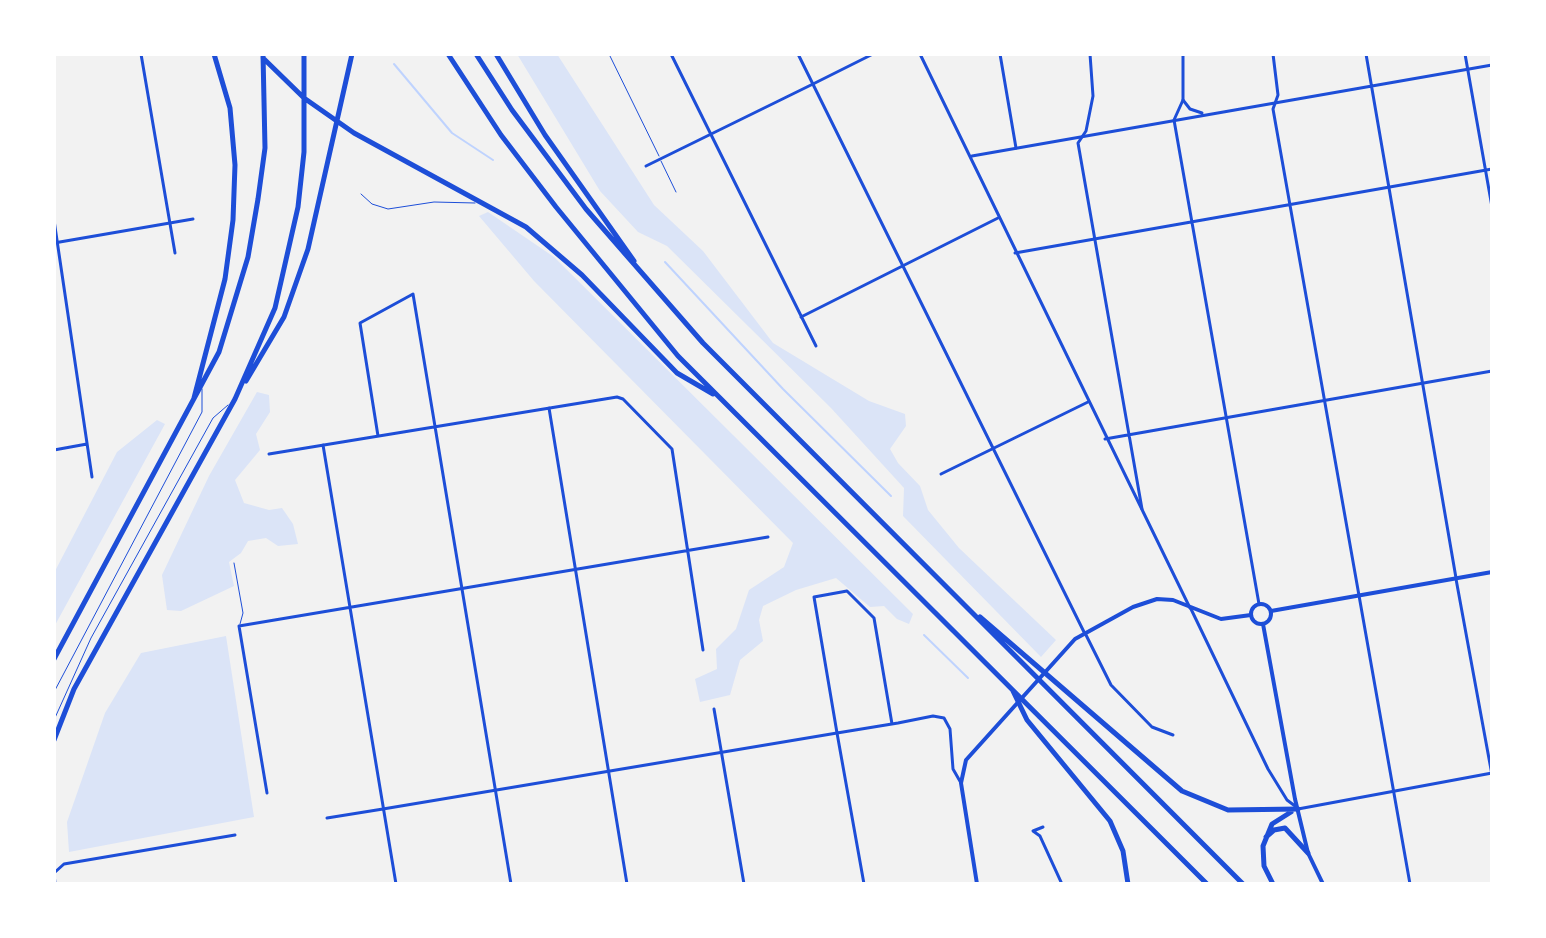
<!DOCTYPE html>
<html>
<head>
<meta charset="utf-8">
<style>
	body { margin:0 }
	#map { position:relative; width:1546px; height:938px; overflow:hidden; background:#f2f2f2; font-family:Roboto,sans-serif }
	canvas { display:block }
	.frame { position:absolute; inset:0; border:56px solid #fff; pointer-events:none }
</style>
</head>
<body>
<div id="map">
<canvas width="1546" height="938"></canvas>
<div class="frame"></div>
</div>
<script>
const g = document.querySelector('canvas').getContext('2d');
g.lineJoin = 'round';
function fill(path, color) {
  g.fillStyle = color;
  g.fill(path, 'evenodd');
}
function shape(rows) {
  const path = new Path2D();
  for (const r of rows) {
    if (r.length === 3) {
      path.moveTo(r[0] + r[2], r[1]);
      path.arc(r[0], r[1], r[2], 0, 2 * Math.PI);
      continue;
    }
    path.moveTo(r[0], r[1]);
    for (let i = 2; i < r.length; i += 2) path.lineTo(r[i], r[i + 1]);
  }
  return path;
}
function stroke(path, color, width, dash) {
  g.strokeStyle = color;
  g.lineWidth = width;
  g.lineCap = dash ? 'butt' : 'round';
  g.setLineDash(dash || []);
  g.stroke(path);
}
fill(shape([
	[517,54,557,54,654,205,703,251,773,343,869,401,905,414,906,426,890,449,898,463,920,486,928,510,959,548,1056,640,1041,657,903,516,904,488,831,408,667,246,638,232,600,191],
	[488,212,554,257,913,614,909,624,897,619,884,606,870,607,836,578,796,590,763,606,759,620,763,641,740,660,730,695,700,702,695,679,717,669,716,649,736,629,749,590,784,567,793,543,534,281,479,216],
	[257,392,269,395,270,412,256,434,260,450,235,480,244,503,269,510,282,508,293,524,298,544,278,546,266,538,248,541,241,553,229,562,234,586,181,611,167,610,162,575,209,476],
	[157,420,165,424,54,627,54,573,117,452],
	[226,636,254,817,69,852,67,822,105,713,141,653]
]), '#dbe4f7');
stroke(shape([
	[394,64,452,133,493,160],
	[665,262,783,389,891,496],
	[924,635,968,678]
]), '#bfd3fe', 2);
stroke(shape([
	[609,54,659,156],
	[661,161,676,192],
	[361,194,372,204,388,209,434,202,475,203],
	[234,563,243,613,240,624],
	[54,692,202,412,202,389],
	[54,720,91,638,213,418,228,405]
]), '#1d4ed8', 1);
stroke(shape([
	[141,54,175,253],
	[671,54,816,346],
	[1000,54,1016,148],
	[1090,54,1093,96,1086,131,1078,143,1142,509],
	[1183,54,1183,100,1174,120,1259,604],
	[1273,54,1278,95,1273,109,1410,884],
	[1465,54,1492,207],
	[646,166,813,84],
	[54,220,92,477],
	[54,243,193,219],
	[1015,253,1492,169],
	[801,317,998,218],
	[549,408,627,884],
	[378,436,360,323,413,294,511,884],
	[1105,439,1492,371],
	[323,445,396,884],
	[54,450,87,444],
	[269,454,617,397,623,399,672,449,703,650],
	[941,474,1088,402],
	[1456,579,1492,775],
	[1191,609,1268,769,1287,800,1295,806],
	[1086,635,1111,685,1152,727,1173,735],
	[714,709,744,884],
	[892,724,874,618,847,591,814,597,837,733,898,723,933,716,944,718,950,729,953,769,961,783],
	[267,793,239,626,768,537],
	[327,818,383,809],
	[1043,827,1033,831,1040,836,1062,884],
	[55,884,54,873,64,864,235,835]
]), '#1d4ed8', 3);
stroke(shape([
	[798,54,1084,632],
	[920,54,1190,608],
	[1366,54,1456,578],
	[813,84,873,54],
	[1183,100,1190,109,1202,113],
	[972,156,1492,65],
	[383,809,837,733,864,884],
	[1298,809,1492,773]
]), '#1d4ed8', 3);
stroke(shape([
	[1261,614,10],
	[1271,611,1492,572],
	[1263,624,1295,799,1308,853,1323,884],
	[977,884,961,783,966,760,1075,639,1133,607,1157,599,1173,600,1221,619,1251,615]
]), '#1d4ed8', 4);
stroke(shape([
	[448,54,501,135,556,207,678,356,1207,884],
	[476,54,512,110,586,209,703,343,1243,884],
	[496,54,545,135,634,261],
	[263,58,304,98,354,133,526,227,582,275,677,373,713,394],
	[246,381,284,317,308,249,352,54],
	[194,398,225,279,233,220,235,165,230,108,214,54],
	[980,617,1182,791,1228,810,1298,809],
	[54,659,219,352,248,257,258,199,265,148,263,54],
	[1013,691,1027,720,1110,821,1123,851,1128,884],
	[54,740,74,689,235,399,275,308,298,207,304,152,304,54],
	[1266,837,1274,830,1285,828,1308,853],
	[1273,884,1264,866,1263,846,1272,824,1291,812]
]), '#1d4ed8', 5);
</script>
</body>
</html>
